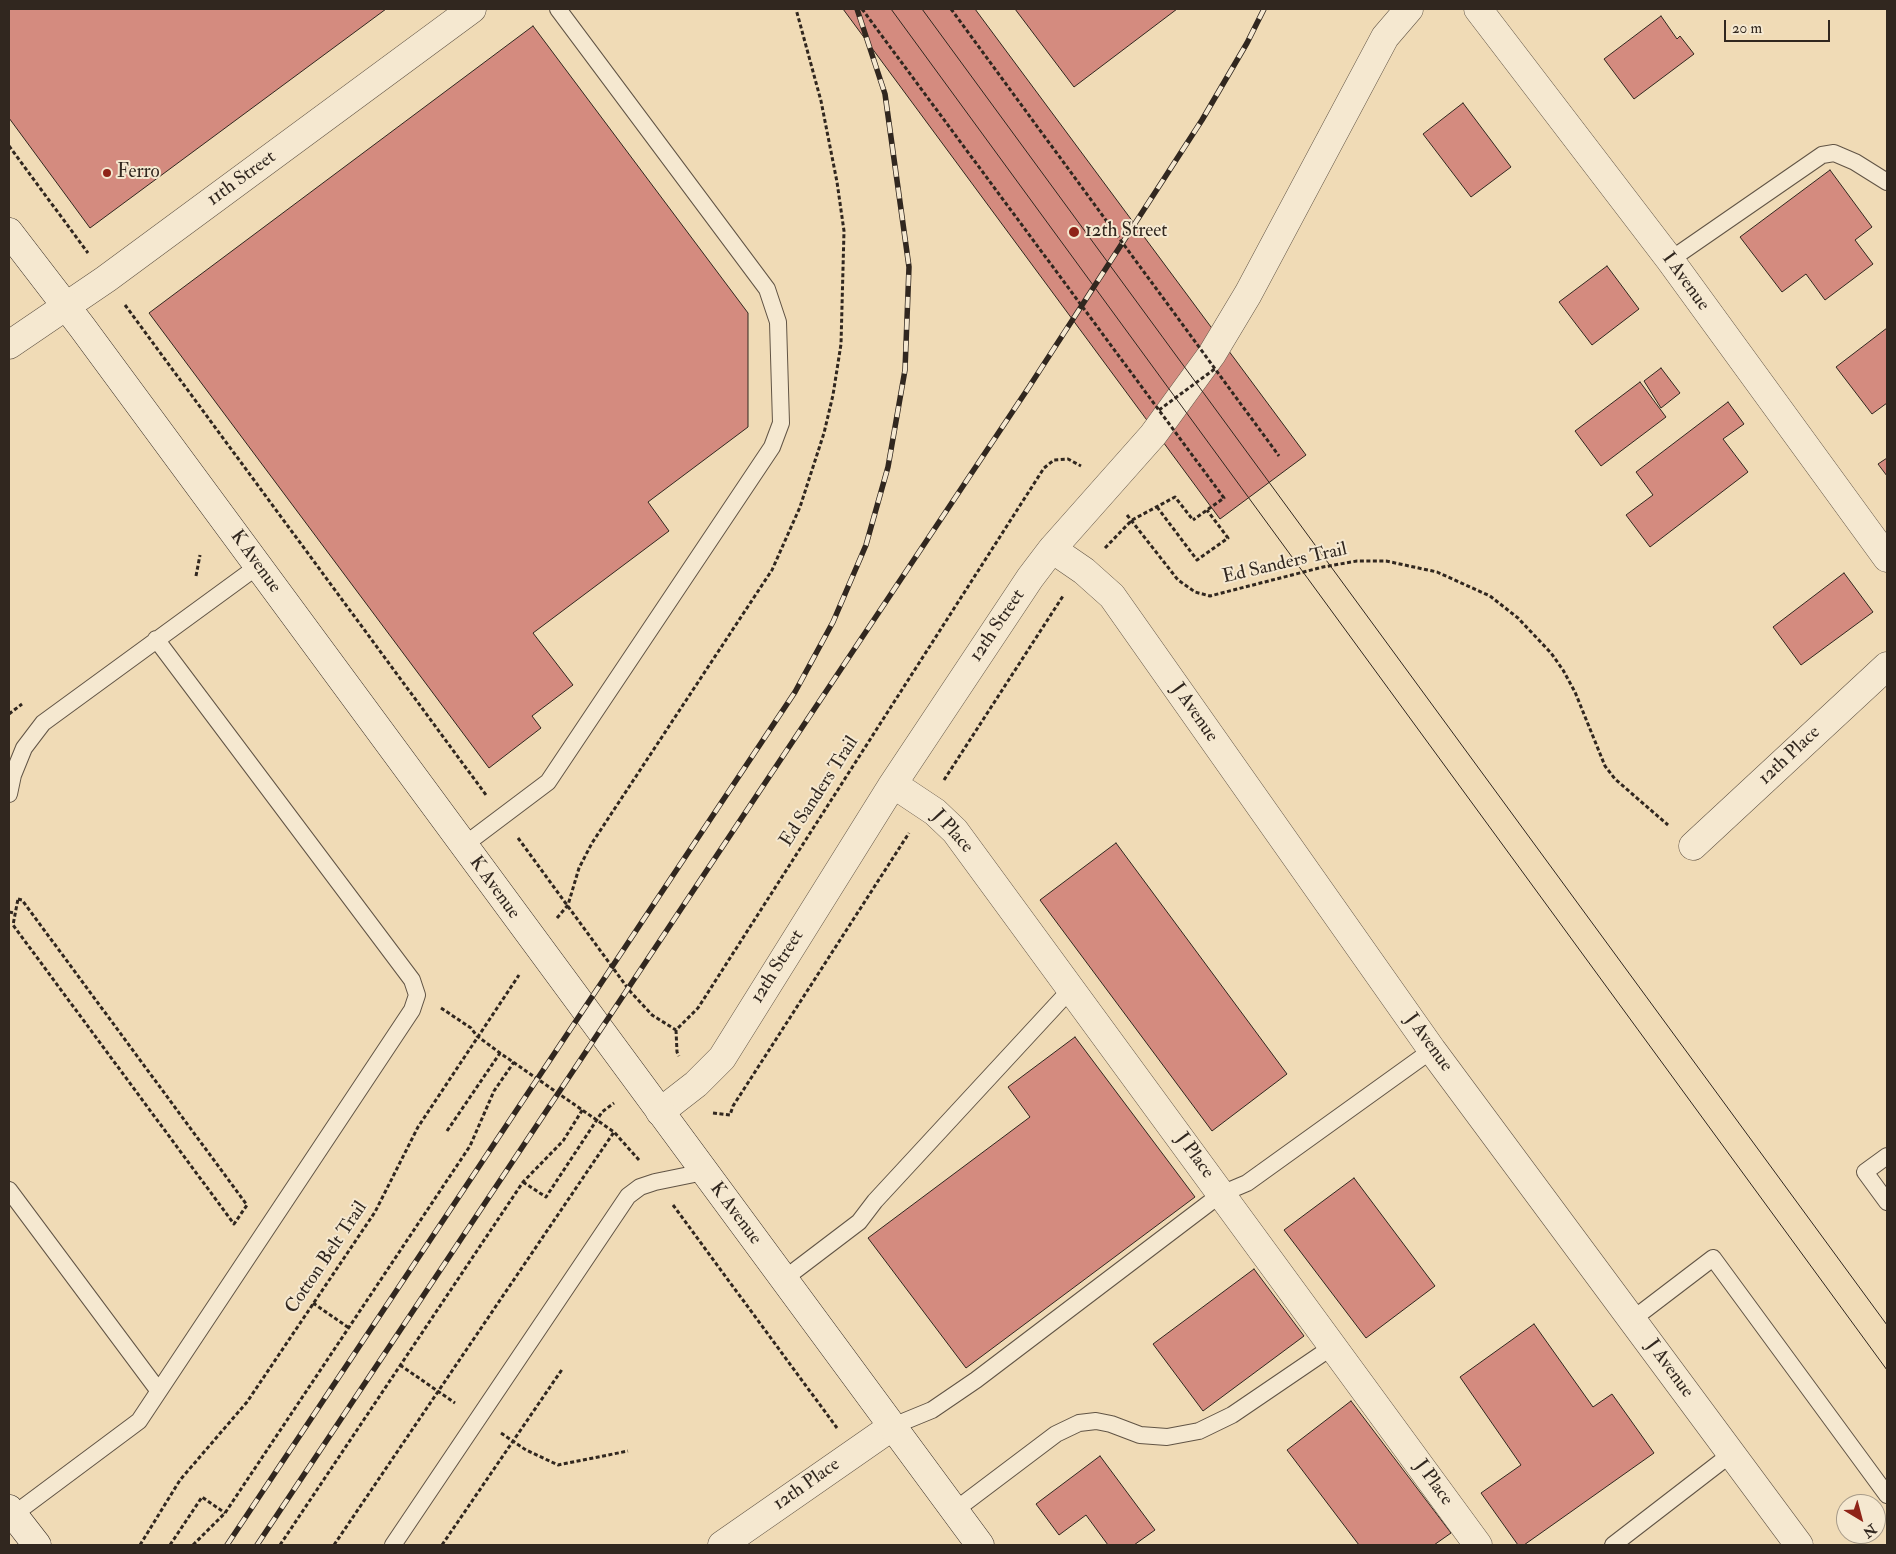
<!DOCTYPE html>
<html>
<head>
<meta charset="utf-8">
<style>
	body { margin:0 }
	#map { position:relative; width:1896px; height:1554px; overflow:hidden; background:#f0dbb6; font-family:"IM FELL Double Pica",serif }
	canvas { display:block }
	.frame { position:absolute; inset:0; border:10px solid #31271f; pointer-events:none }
	.north { position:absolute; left:1836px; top:1494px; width:50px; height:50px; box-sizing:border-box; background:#f5e8d0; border:1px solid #a79b89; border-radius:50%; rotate:143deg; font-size:14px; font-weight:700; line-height:20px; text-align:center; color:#31271f }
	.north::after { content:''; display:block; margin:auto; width:18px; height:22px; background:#8f2418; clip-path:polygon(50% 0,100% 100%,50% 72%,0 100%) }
	.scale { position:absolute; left:1724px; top:20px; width:106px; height:22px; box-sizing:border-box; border:2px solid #31271f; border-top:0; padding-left:6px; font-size:15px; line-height:18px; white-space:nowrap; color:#31271f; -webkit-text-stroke:4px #f5e8d0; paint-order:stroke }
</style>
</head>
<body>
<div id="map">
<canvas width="1896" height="1554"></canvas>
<div class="frame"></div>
<div class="north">N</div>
<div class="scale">20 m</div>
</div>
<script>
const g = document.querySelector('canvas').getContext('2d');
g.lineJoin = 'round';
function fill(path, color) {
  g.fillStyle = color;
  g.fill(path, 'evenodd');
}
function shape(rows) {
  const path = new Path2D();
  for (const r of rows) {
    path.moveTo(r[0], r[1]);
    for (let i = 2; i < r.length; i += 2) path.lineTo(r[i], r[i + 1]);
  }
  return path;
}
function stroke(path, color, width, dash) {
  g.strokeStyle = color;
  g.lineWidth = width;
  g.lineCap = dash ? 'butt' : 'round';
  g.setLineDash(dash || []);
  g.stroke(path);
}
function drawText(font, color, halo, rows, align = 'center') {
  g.font = font + ' "IM FELL Double Pica",serif';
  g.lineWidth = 4;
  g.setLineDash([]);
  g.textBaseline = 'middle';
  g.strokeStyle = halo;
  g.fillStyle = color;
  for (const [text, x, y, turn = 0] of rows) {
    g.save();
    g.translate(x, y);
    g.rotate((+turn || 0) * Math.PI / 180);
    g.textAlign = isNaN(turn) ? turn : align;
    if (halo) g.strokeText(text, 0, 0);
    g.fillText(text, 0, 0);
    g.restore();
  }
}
const building = shape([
	[9,9,386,9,90,228,9,118,9,9],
	[843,9,975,9,1306,455,1220,519,843,9],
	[1015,9,1177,9,1074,87,1015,9],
	[1661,16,1677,39,1680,36,1694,54,1634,99,1604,59,1661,16],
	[533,26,748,313,748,427,648,502,669,531,533,633,573,685,532,716,541,728,489,768,149,313,533,26],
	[1463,103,1511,167,1471,197,1423,134,1463,103],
	[1830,170,1872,227,1855,240,1873,264,1825,300,1806,274,1782,292,1740,237,1830,170],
	[1607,266,1639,309,1592,345,1559,302,1607,266],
	[1887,328,1887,403,1872,414,1836,367,1887,328],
	[1661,368,1680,393,1661,408,1644,381,1661,368],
	[1640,382,1666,417,1601,466,1575,431,1640,382],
	[1728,402,1744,424,1723,439,1748,472,1650,547,1626,515,1653,495,1636,472,1728,402],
	[1887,458,1887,476,1878,464,1887,458],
	[1844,573,1873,612,1801,665,1773,627,1844,573],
	[1116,843,1287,1074,1212,1131,1040,900,1116,843],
	[1075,1037,1195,1197,966,1368,868,1238,1030,1117,1008,1087,1075,1037],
	[1354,1178,1435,1286,1366,1338,1284,1230,1354,1178],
	[1254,1269,1304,1336,1203,1411,1153,1344,1254,1269],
	[1534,1324,1593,1407,1612,1394,1654,1453,1524,1545,1518,1545,1481,1493,1521,1465,1460,1377,1534,1324],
	[1351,1401,1451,1533,1434,1545,1359,1545,1287,1450,1351,1401],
	[1100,1456,1155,1530,1134,1545,1108,1545,1086,1515,1059,1535,1036,1504,1100,1456]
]);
fill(building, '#d48b7f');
stroke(building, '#31271f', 1);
const lane = shape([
	[1670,260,1822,155,1834,153,1855,162,1887,182],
	[9,794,13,775,24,748,43,723,258,566],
	[463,846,548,782,772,447,781,423,778,322,767,289,558,9],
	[1887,1156,1865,1172,1887,1202],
	[9,1190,158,1390],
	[784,1279,859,1222,875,1201,1071,989],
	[1633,1319,1713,1258,1887,1495],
	[893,1426,932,1410,976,1380,1221,1194,1247,1183,1432,1050],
	[954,1511,1056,1434,1079,1423,1096,1421,1111,1424,1140,1435,1167,1437,1199,1431,1232,1415,1332,1347],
	[13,1515,139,1421,412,1010,417,995,412,980,156,639],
	[393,1545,628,1196,640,1187,655,1182,704,1172],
	[1613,1545,1731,1454]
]);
const street = shape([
	[1478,9,1670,260,1887,558],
	[9,345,106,279,472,9],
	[1052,549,1084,571,1112,596,1432,1050,1799,1545],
	[893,784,935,812,955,831,1478,1545],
	[1693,846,1887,666],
	[660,1112,696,1084,722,1058,893,784,1030,578,1052,549,1153,435,1212,354,1248,294,1385,37,1409,9],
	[722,1545,893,1426]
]);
const secondary = shape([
	[9,232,82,327,980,1545],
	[9,1509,37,1545]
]);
stroke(lane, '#615445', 18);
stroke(street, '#615445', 29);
stroke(secondary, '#31271f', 29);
stroke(shape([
	[9,146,88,253],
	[125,305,486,795],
	[1157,507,1197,560,1228,538,1207,510],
	[1127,515,1178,580,1195,592,1210,596,1323,567,1357,561,1386,561,1437,572,1490,596,1518,618,1551,653,1563,670,1575,692,1605,766,1615,779,1668,825],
	[1105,548,1132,520,1175,497,1193,520],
	[196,576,200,555],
	[9,714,22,704],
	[944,780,1063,596],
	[518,838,629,990,652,1015,676,1030,698,1008,1044,468,1054,460,1068,459,1081,466],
	[18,899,22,900,247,1205,234,1224,13,925,18,899],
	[9,912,15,913],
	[557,918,568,905,579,868,592,843,772,570,800,507,824,433,833,395,841,344,844,231,837,182,821,101,796,9],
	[441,1008,471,1028,477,1036,500,1053,614,1132,639,1160],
	[676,1030,677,1052,679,1056],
	[713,1113,730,1115,733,1106,909,833],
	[447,1131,500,1053],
	[523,1182,546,1197,602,1112,614,1103],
	[673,1205,837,1428],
	[313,1303,349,1328],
	[400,1365,455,1403],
	[501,1433,526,1450,558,1465,628,1451],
	[140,1545,180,1480,247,1402,375,1212,418,1127,519,975],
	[170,1545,202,1497,225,1513],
	[193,1545,225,1513,470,1146,494,1091,514,1062],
	[280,1545,523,1182,563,1141,583,1109],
	[334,1545,614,1132],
	[442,1545,563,1368]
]), '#31271f', 3, [4, 2.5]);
stroke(lane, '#f5e8d0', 16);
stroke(street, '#f5e8d0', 28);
stroke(secondary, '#f5e8d0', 28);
stroke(shape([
	[891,9,1887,1370],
	[922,9,1887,1325]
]), '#31271f', 1);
const rail = shape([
	[227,1545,795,692,833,622,866,545,888,467,905,370,909,267,885,94,857,9],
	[257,1545,1029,387,1202,120,1247,43,1264,9]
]);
stroke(rail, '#31271f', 5.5);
stroke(rail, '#f5e8d0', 4, [11]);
stroke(shape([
	[862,9,1224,498,1193,520],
	[951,9,1279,456],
	[1159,410,1216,368]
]), '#31271f', 3, [4, 2.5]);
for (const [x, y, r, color] of [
	[107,173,5,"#8f2418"],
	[1074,232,6,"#8f2418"]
]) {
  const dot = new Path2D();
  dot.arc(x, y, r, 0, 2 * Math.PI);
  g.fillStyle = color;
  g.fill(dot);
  stroke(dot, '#f5e8d0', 2);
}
drawText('19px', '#31271f', '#f5e8d0', [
	["Ferro",117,173],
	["12th Street",1085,232]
], 'left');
drawText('19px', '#31271f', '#f5e8d0', [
	["11th Street",242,179,-36],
	["I Avenue",1685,282,54],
	["K Avenue",255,562,54],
	["Ed Sanders Trail",1285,564,-13],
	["12th Street",998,626,-56],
	["J Avenue",1194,713,55],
	["12th Place",1790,756,-43],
	["Ed Sanders Trail",820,792,-57],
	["J Place",952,832,48],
	["K Avenue",494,888,54],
	["12th Street",778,967,-58],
	["J Avenue",1428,1043,54],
	["J Place",1194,1156,54],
	["K Avenue",735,1214,53],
	["Cotton Belt Trail",327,1258,-56],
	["J Avenue",1669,1369,54],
	["J Place",1433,1483,54],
	["12th Place",807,1485,-35]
]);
</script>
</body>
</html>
